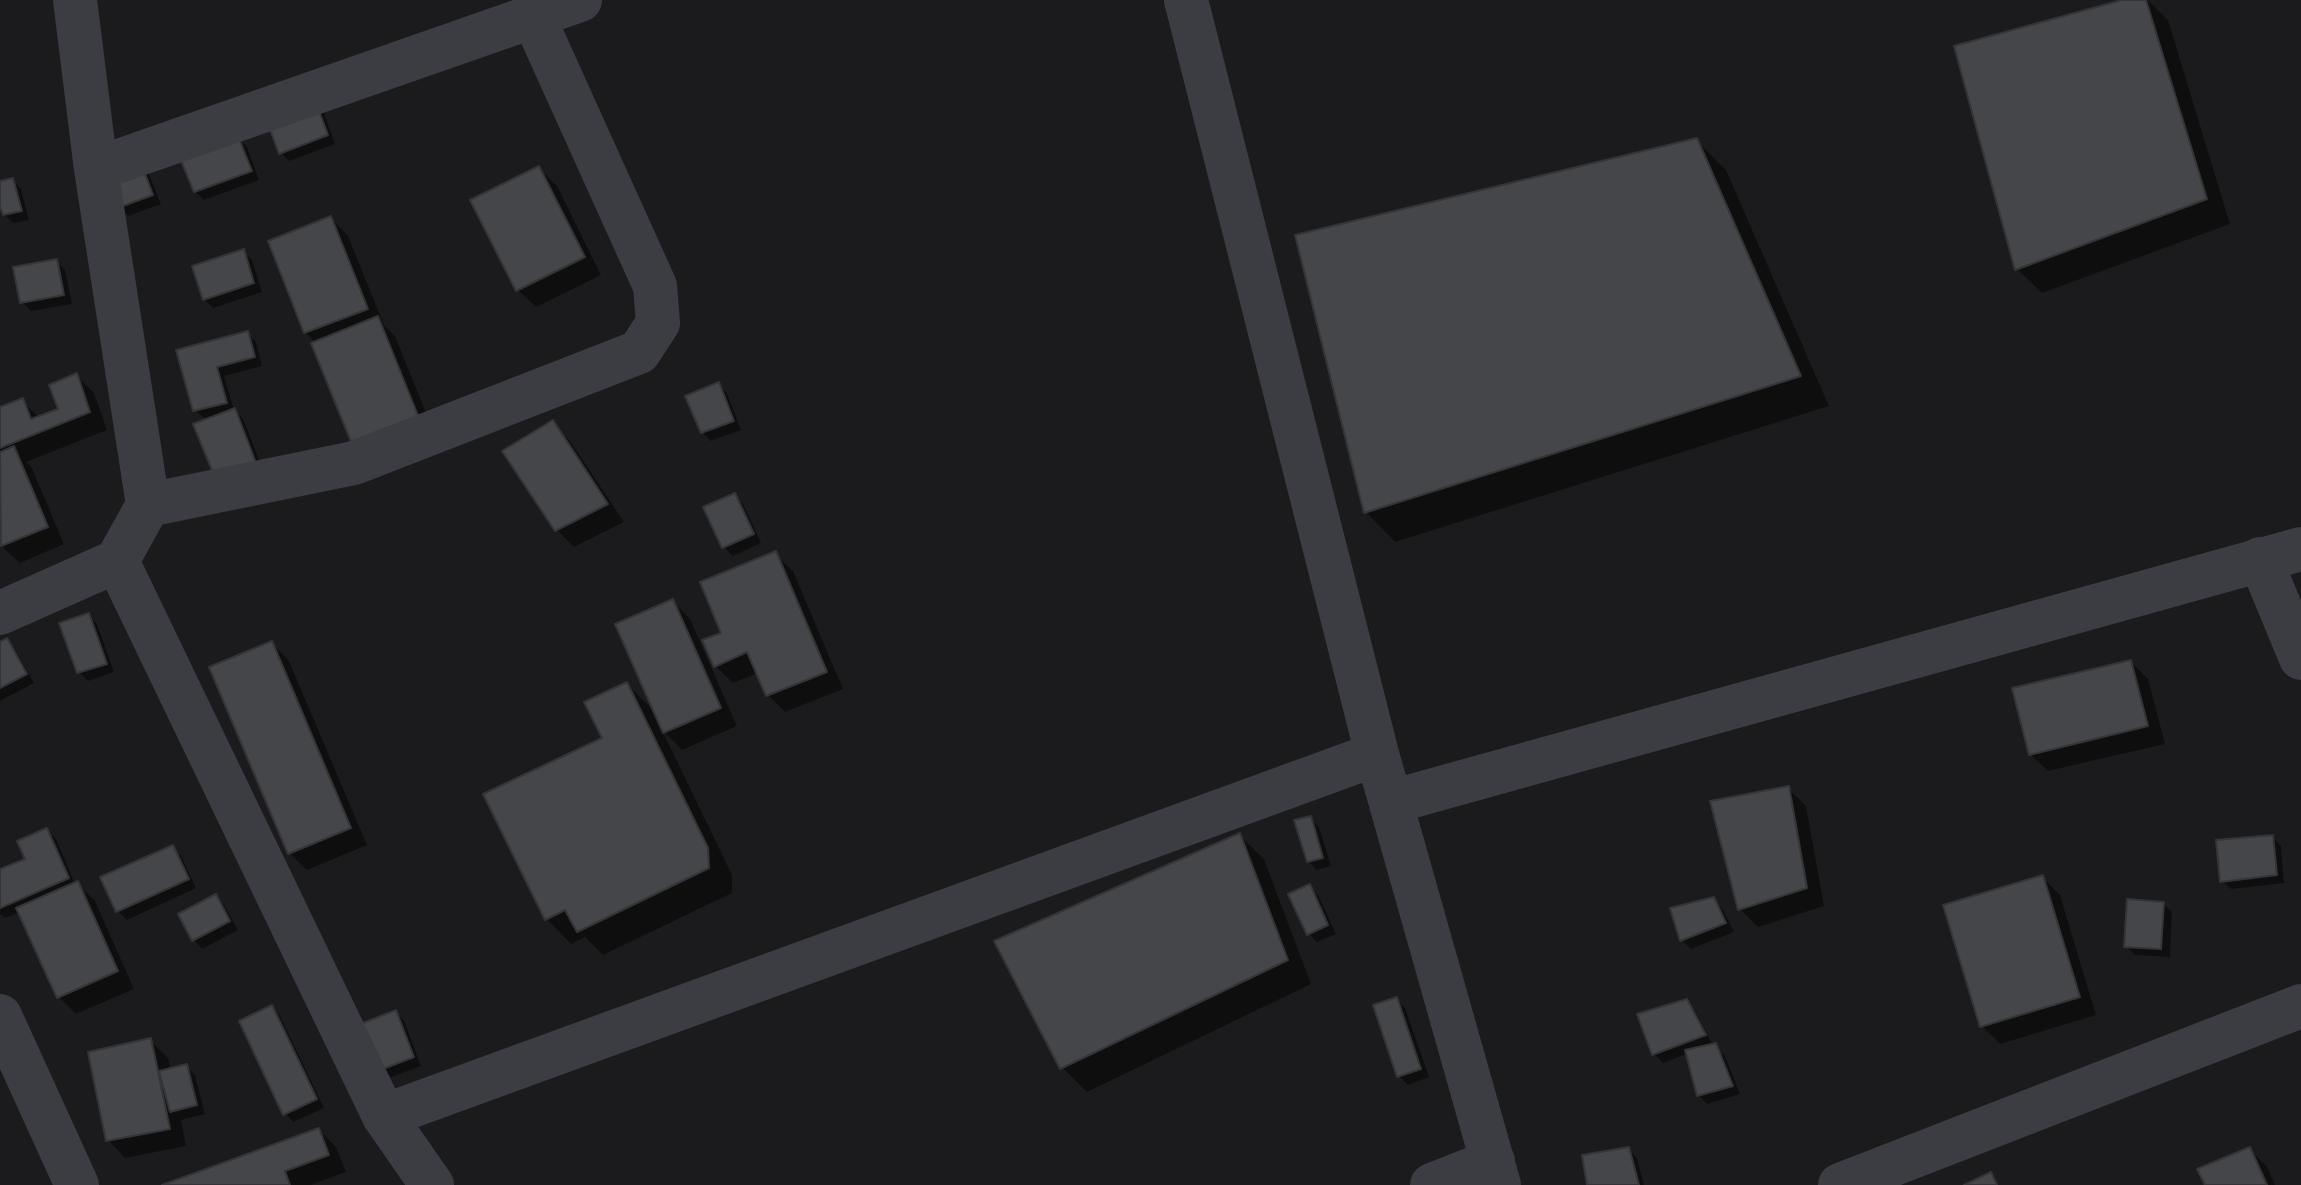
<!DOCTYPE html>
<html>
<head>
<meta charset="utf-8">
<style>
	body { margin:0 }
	canvas { display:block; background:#1b1b1d }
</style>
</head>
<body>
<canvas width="2301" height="1185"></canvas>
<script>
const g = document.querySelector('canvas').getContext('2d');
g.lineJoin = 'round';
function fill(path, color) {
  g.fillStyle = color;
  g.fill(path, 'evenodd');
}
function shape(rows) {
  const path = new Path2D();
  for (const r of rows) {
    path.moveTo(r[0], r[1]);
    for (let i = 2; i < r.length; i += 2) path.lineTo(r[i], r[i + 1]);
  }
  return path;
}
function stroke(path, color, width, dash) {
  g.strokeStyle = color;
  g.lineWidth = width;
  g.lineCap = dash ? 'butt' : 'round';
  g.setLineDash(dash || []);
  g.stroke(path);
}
fill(shape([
	[2129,0,2148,0,2168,20,2230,224,2042,293,2017,269],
	[323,111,335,144,289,161,281,153],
	[238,138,247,147,259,180,204,200,195,191],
	[1696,140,1726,170,1829,406,1395,542,1366,512],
	[140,165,149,174,161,204,128,216,119,207],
	[539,168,557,186,601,275,536,307,518,290],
	[12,180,21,189,29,220,13,223,4,214,0,198,0,183],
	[331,218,348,236,384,325,395,336,435,435,316,343,305,332],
	[243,252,252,260,262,292,213,308,204,299],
	[56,261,65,270,72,304,31,311,22,302],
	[247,333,256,342,262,366,224,376,234,410,243,419,264,472,195,410,179,351],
	[77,376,94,393,107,430,26,462,31,466,64,544,20,563,0,545,0,409,22,401,40,418,61,410],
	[718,384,727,393,741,430,711,441,702,432],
	[552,423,570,441,624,522,574,547,557,530],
	[734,495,743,504,761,543,733,556,724,547,705,508],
	[775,554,793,571,843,689,785,712,768,695,758,673,733,683,715,666,723,634],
	[673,601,690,619,737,726,682,750,662,730,732,875,732,893,603,955,585,937,571,944,547,919,486,795,604,739,627,684,656,713],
	[88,616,97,624,114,672,88,681,79,672],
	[6,641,15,649,34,683,0,701,0,644],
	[272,643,289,661,367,845,307,870,289,853],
	[2131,662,2148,679,2165,744,2048,771,2030,754],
	[1788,788,1806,806,1824,906,1758,927,1740,909],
	[1310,818,1319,827,1331,866,1317,870,1308,861],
	[47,830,56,839,75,884,77,883,95,901,134,989,76,1014,59,997,20,912,5,918,0,914,0,872,27,860],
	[1239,835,1264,859,1311,984,1087,1092,1062,1067],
	[2272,837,2281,846,2284,883,2231,889,2222,881],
	[172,847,181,856,196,888,127,920,118,911,103,878],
	[2042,877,2060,895,2096,1015,2000,1044,1982,1026],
	[1309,886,1318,895,1336,934,1317,942,1309,934],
	[216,896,224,905,238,930,202,949,194,940,180,915],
	[1713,899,1722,908,1734,932,1691,949,1682,940],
	[2163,904,2172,912,2170,957,2135,955,2126,946],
	[1396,999,1405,1008,1429,1077,1408,1085,1399,1076],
	[1687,1002,1695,1011,1713,1046,1724,1054,1740,1094,1707,1104,1699,1095,1688,1053,1663,1063,1654,1054],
	[272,1007,280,1016,324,1108,293,1122,285,1113],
	[396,1012,404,1021,421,1066,386,1079,377,1071],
	[151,1041,168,1058,171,1070,186,1066,195,1075,205,1114,181,1120,186,1146,125,1158,108,1140],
	[319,1130,336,1147,346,1172,311,1185,168,1185],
	[1628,1149,1637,1158,1644,1185,1589,1185],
	[2250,1149,2267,1167,2275,1185,2207,1185]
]), '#0007');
const building = shape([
	[2122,0,2146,0,2207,199,2015,270,1954,46,2122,0],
	[315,100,328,135,279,154,266,118,315,100],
	[238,136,252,171,194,192,180,158,238,136],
	[1697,138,1801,376,1364,513,1295,235,1697,138],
	[141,163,153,195,117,208,105,175,141,163],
	[539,166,585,257,516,291,470,200,539,166],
	[13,178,22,211,3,215,0,206,0,181,13,178],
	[331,216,368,309,304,333,268,241,331,216],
	[244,249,254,283,203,300,192,266,244,249],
	[57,259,64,295,20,303,13,267,57,259],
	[378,316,419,418,352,444,311,343,378,316],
	[248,331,255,357,217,367,227,403,193,411,176,350,248,331],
	[77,373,90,412,0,448,0,407,23,398,31,419,58,409,49,385,77,373],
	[719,382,734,421,701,433,685,396,719,382],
	[235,408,256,463,216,480,193,424,235,408],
	[553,420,608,504,555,531,502,451,553,420],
	[14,446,48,527,1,546,0,452,14,446],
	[735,493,754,534,722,548,703,507,735,493],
	[776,551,827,672,766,696,747,652,714,667,702,640,721,633,700,582,776,551],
	[673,599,721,708,663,733,615,624,673,599],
	[89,613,107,664,77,673,59,623,89,613],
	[7,638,27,674,0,688,0,642,7,638],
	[272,641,351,828,288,854,209,667,272,641],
	[2131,660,2148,726,2029,755,2012,688,2131,660],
	[627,682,708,848,709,868,577,932,565,910,545,920,483,794,602,738,584,702,627,682],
	[1789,786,1807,888,1738,910,1710,801,1789,786],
	[1311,816,1323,858,1307,862,1294,820,1311,816],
	[47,828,69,878,0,908,0,869,25,859,17,841,47,828],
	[1240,833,1288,960,1060,1069,994,941,1240,833],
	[2273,835,2277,875,2220,882,2216,840,2273,835],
	[173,845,189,879,116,912,100,877,173,845],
	[2043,875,2080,997,1980,1027,1943,905,2043,875],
	[78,881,118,971,57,998,16,908,78,881],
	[1310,884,1328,925,1307,935,1288,894,1310,884],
	[216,894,230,921,192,941,178,914,216,894],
	[1714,897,1726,923,1680,941,1670,908,1714,897],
	[2127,899,2164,902,2161,949,2124,947,2127,899],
	[1397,997,1421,1069,1397,1077,1373,1005,1397,997],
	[1687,999,1706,1035,1652,1055,1637,1014,1687,999],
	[272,1005,317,1099,283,1115,239,1021,272,1005],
	[396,1010,414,1057,375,1072,358,1025,396,1010],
	[151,1038,170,1129,106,1141,88,1052,151,1038],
	[1716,1043,1733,1086,1697,1096,1685,1050,1716,1043],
	[187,1064,197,1105,170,1112,159,1071,187,1064],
	[319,1128,329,1155,285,1171,290,1185,162,1185,319,1128],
	[1629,1147,1639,1185,1587,1185,1582,1155,1629,1147],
	[2250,1147,2267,1185,2205,1185,2197,1169,2250,1147],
	[1991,1172,1997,1185,1964,1185,1991,1172]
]);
fill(building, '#45464a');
stroke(building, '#353539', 2);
stroke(shape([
	[75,0,96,169,148,505,117,561,384,1116,432,1185],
	[1186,0,1377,754,1499,1185],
	[96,169,580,0],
	[148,505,354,463,639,352,658,323,655,286,533,16],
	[2260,559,2301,658],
	[0,613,117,561],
	[1391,802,2301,549],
	[0,1016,77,1185],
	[384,1116,1377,754],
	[1432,1185,1493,1161],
	[1840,1185,2301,1006]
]), '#3c3d42', 44);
</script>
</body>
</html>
